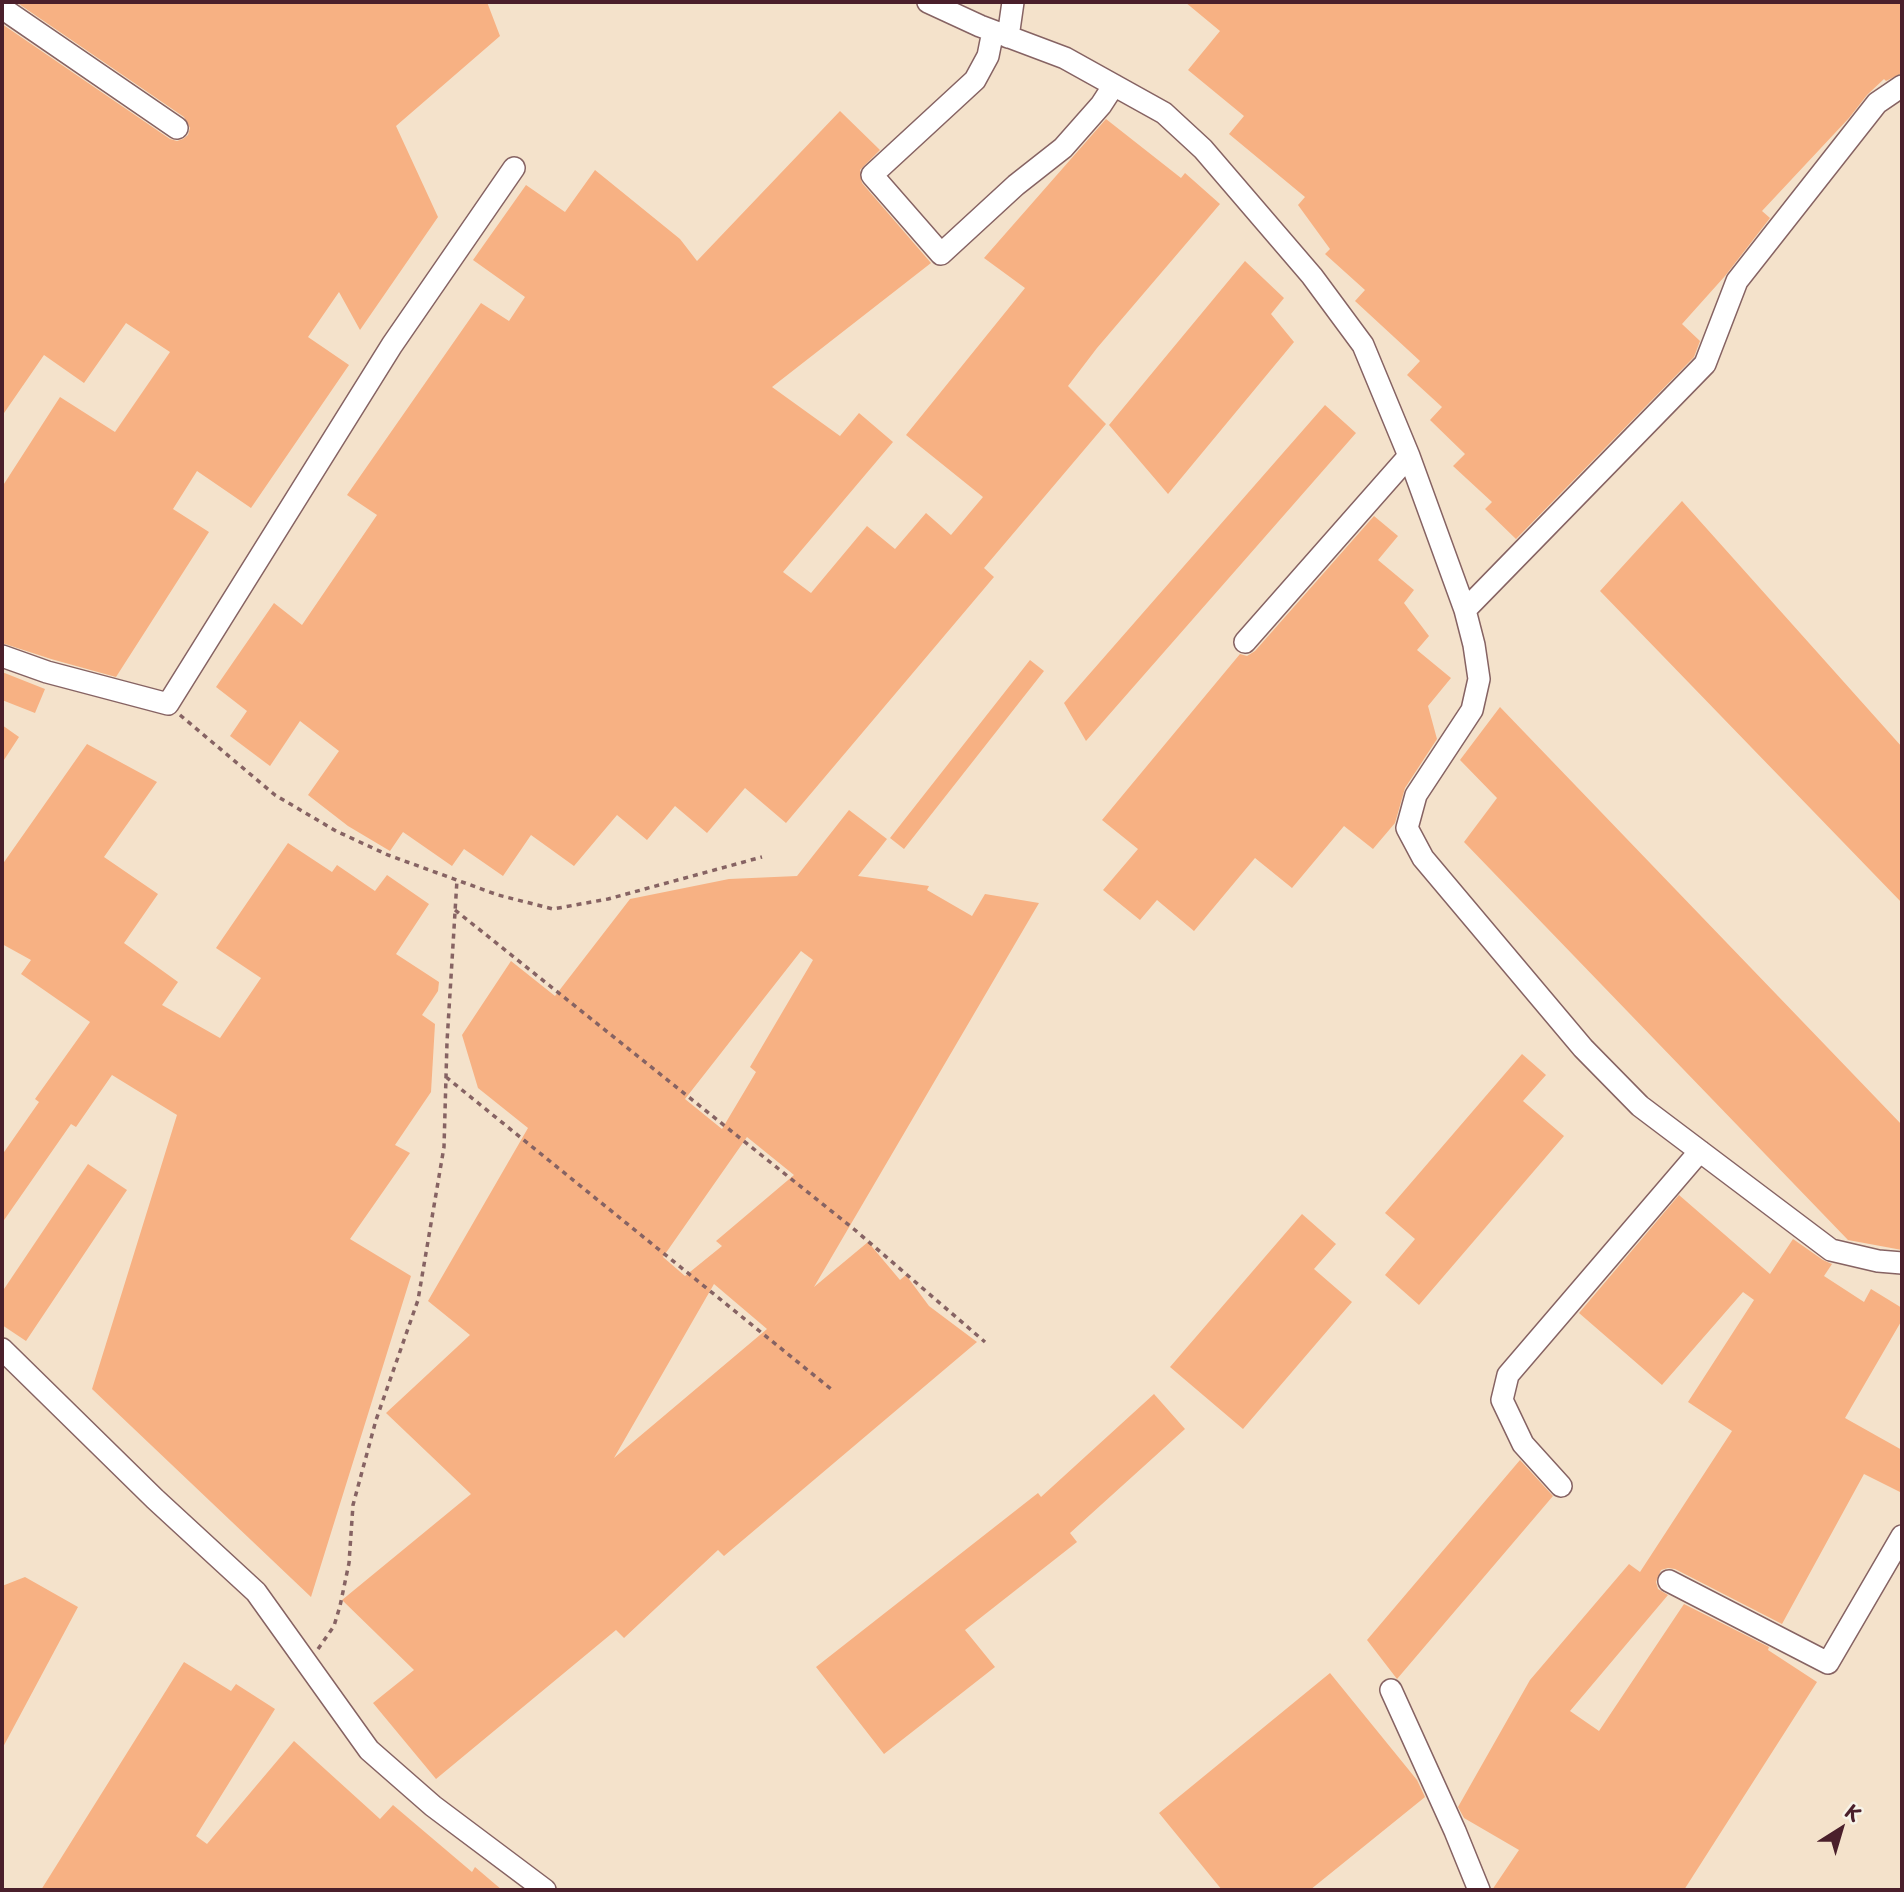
<!DOCTYPE html>
<html>
<head>
<meta charset="utf-8">
<style>
	body { margin:0 }
	#map { position:relative; width:1904px; height:1892px; overflow:hidden; background:#f4e2cb; font-family:"Playpen Sans",sans-serif }
	canvas { display:block }
	.frame { position:absolute; inset:0; border:4px solid #4a1f2b; pointer-events:none }
	.north { position:absolute; left:1806px; top:1794px; width:70px; height:70px; -webkit-text-stroke:5px #f7f3e8; paint-order:stroke; rotate:37deg; font-size:19px; font-weight:700; line-height:28px; text-align:center; color:#4a1f2b }
	.north::after { content:''; display:block; margin:auto; width:24px; height:32px; background:#4a1f2b; clip-path:polygon(50% 0,100% 100%,50% 72%,0 100%) }
</style>
</head>
<body>
<div id="map">
<canvas width="1904" height="1892"></canvas>
<div class="frame"></div>
<div class="north">K</div>
</div>
<script>
const g = document.querySelector('canvas').getContext('2d');
g.lineJoin = 'round';
function fill(path, color) {
  g.fillStyle = color;
  g.fill(path, 'evenodd');
}
function shape(rows) {
  const path = new Path2D();
  for (const r of rows) {
    path.moveTo(r[0], r[1]);
    for (let i = 2; i < r.length; i += 2) path.lineTo(r[i], r[i + 1]);
  }
  return path;
}
function stroke(path, color, width, dash) {
  g.strokeStyle = color;
  g.lineWidth = width;
  g.lineCap = dash ? 'butt' : 'round';
  g.setLineDash(dash || []);
  g.stroke(path);
}
fill(shape([
	[16,2,487,2,500,36,396,126,438,217,360,330,339,292,308,337,349,365,251,508,197,471,173,509,209,532,116,677,51,659,2,643,2,487,60,397,115,432,170,352,126,323,84,383,44,355,2,416,2,24,170,139,177,141,183,139,188,135,190,128,184,117],
	[1185,2,1902,2,1902,73,1886,81,1884,79,1867,95,1849,118,1762,211,1770,218,1725,276,1682,324,1700,341,1694,357,1516,539,1485,509,1492,502,1453,466,1465,454,1430,420,1442,407,1407,375,1420,361,1355,301,1365,290,1325,254,1330,249,1298,205,1305,197,1229,134,1244,116,1188,70,1220,31],
	[840,111,880,150,860,170,862,183,931,263,772,387,840,436,859,413,893,442,783,572,811,593,867,526,895,549,926,513,951,535,983,497,906,435,1025,288,984,258,1106,119,1181,178,1185,173,1220,204,1097,348,1068,386,1106,424,984,568,994,577,786,823,745,788,707,833,675,806,647,840,617,815,574,866,531,835,503,876,464,849,452,866,403,832,390,851,348,826,308,795,339,751,300,721,270,766,230,736,247,711,216,687,274,603,302,625,377,515,347,495,481,303,509,321,525,297,473,260,526,185,565,212,595,170,680,239,697,261],
	[1245,261,1284,298,1271,314,1294,342,1168,494,1109,425],
	[1325,405,1356,433,1086,741,1064,703],
	[1682,501,1902,747,1902,903,1600,591],
	[1374,516,1398,536,1378,560,1414,590,1404,603,1429,636,1417,650,1451,678,1428,706,1437,739,1405,788,1395,823,1373,849,1344,826,1292,888,1255,858,1194,931,1157,900,1140,920,1103,890,1138,849,1102,820,1240,654,1247,656,1255,651],
	[1030,660,1044,671,904,849,890,838],
	[2,672,45,689,35,713,2,700],
	[1500,707,1902,1125,1902,1250,1848,1240,1464,842,1497,798,1460,760],
	[2,725,19,737,2,763],
	[87,744,157,782,104,857,158,894,124,943,178,982,162,1005,220,1038,261,978,216,948,288,843,332,872,337,865,375,891,387,875,429,904,396,954,439,982,438,991,422,1015,435,1024,431,1092,395,1145,410,1153,350,1239,411,1276,311,1597,92,1389,177,1115,112,1075,76,1127,71,1124,2,1223,2,1155,39,1102,35,1099,90,1022,21,974,31,960,2,944,2,865],
	[849,810,887,839,858,876,929,886,927,890,972,916,985,894,1039,903,814,1287,868,1242,900,1280,906,1275,929,1306,977,1342,724,1556,718,1550,624,1638,616,1630,436,1779,373,1703,414,1670,342,1600,471,1494,386,1413,470,1335,428,1301,528,1128,478,1088,462,1035,511,961,555,996,630,899,729,879,797,876],
	[801,951,813,960,750,1067,756,1072,722,1129,685,1099],
	[747,1137,794,1175,716,1241,722,1246,685,1276,663,1257],
	[714,1284,767,1329,614,1458],
	[1522,1054,1546,1075,1523,1101,1564,1136,1419,1305,1385,1275,1415,1239,1385,1213],
	[88,1164,127,1190,26,1341,2,1325,2,1292],
	[1679,1195,1770,1274,1793,1239,1823,1260,1832,1264,1824,1276,1864,1302,1871,1289,1902,1308,1902,1320,1845,1418,1902,1450,1902,1493,1864,1474,1782,1624,1675,1569,1668,1568,1661,1570,1656,1582,1658,1589,1668,1595,1570,1711,1599,1731,1684,1604,1769,1647,1768,1650,1817,1682,1684,1890,1492,1890,1519,1850,1464,1818,1458,1807,1530,1680,1629,1564,1640,1572,1732,1431,1688,1402,1754,1300,1743,1292,1662,1385,1579,1313],
	[1302,1214,1336,1244,1314,1269,1352,1302,1243,1429,1170,1367],
	[1154,1394,1185,1429,1070,1533,1077,1542,965,1630,995,1667,884,1754,816,1667,1038,1493,1041,1497],
	[1520,1460,1553,1496,1397,1679,1367,1640],
	[25,1577,78,1607,2,1749,2,1586],
	[184,1662,231,1691,236,1684,275,1709,196,1836,207,1844,294,1741,380,1819,393,1805,472,1872,475,1867,502,1890,41,1890],
	[1330,1673,1417,1780,1425,1797,1310,1890,1222,1890,1159,1813]
]), '#f7b183');
const minor = shape([
	[928,2,980,26,1065,58,1164,113,1203,149,1312,276,1363,345,1409,456,1465,610,1474,645,1479,679,1472,710,1416,795,1407,828,1423,858,1583,1048,1640,1106,1831,1250,1878,1261,1902,1263],
	[2,8,177,128],
	[993,31,988,56,975,80,872,175,941,254,1016,185,1063,148,1101,105,1114,85],
	[1008,37,1013,2],
	[1465,610,1705,364,1737,281,1877,103,1902,86],
	[1245,642,1409,456],
	[2,656,47,672,168,704,392,345,514,168],
	[2,1349,155,1499,256,1592,369,1750,433,1806,545,1890],
	[1561,1486,1523,1444,1502,1400,1508,1375,1700,1151],
	[1669,1581,1828,1663,1902,1536],
	[1391,1690,1455,1831,1479,1890]
]);
stroke(minor, '#866363', 24);
stroke(shape([
	[180,715,275,795,336,831,388,855,498,895,553,909,608,899,762,857],
	[455,910,855,1230,985,1342],
	[446,1077,831,1389],
	[318,1649,334,1626,340,1606,349,1563,353,1505,376,1420,418,1300,444,1147,447,1042,457,880]
]), '#866363', 3.5, [5, 5]);
stroke(minor, '#fff', 21);
</script>
</body>
</html>
